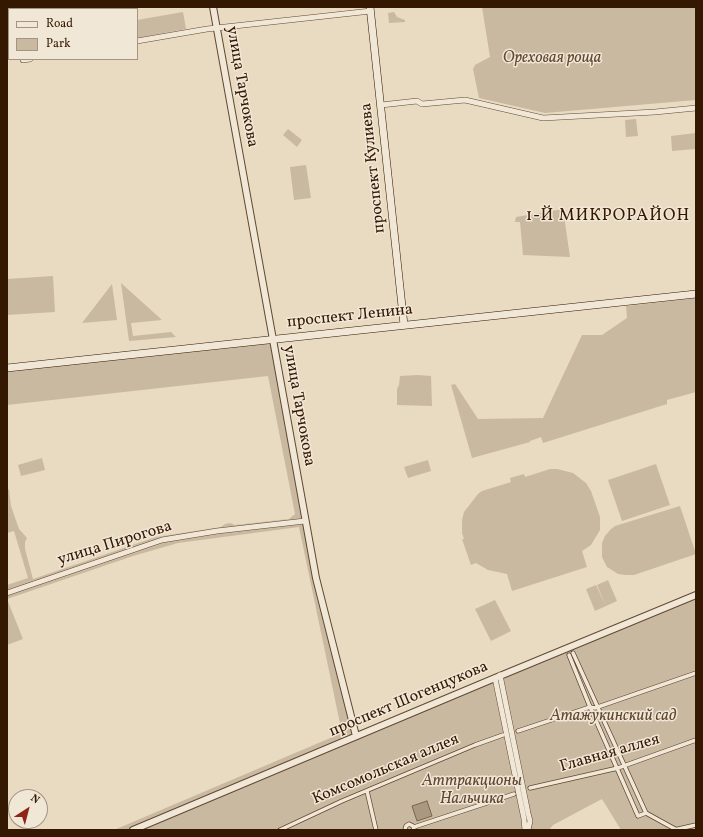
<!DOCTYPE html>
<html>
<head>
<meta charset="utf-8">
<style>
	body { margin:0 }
	#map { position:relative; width:703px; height:837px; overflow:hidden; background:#e9dac2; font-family:Vollkorn,serif }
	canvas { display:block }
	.frame { position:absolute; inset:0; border:8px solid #341801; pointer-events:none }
	.legend { position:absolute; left:8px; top:8px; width:130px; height:52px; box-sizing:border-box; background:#f1e7d7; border:1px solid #a59481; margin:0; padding:5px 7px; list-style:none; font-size:12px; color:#341801 }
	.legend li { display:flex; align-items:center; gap:8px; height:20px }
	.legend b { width:20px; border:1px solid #a59481 }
	.north { position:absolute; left:8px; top:789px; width:40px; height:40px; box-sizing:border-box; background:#f1e7d7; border:1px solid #a59481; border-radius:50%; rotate:36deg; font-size:11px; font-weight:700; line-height:16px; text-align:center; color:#341801 }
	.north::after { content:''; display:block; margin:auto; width:14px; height:18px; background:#8f2418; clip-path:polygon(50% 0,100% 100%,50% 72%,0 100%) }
</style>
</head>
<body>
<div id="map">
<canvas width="703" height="837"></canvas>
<div class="frame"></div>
<ul class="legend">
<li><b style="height:5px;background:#f1e7d7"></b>Road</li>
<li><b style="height:11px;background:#cab9a1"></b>Park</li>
</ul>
<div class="north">N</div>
</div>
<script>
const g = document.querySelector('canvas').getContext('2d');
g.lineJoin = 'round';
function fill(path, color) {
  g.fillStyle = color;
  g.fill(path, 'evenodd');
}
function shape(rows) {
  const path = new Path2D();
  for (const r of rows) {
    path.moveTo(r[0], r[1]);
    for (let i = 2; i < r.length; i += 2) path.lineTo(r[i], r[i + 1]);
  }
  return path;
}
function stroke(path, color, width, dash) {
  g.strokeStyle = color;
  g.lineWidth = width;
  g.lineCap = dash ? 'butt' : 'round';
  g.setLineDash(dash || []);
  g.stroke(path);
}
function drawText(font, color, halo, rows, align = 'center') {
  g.font = font + ' Vollkorn,serif';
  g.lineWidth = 3;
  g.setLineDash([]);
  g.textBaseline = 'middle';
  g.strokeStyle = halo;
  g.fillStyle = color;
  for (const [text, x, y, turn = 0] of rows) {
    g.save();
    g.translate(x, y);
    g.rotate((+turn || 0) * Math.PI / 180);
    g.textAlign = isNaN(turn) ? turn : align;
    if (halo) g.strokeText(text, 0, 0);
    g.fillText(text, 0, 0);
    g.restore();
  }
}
fill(shape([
	[482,7,696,7,696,100,545,113,479,98,473,69,475,65,490,57],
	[183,12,186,29,137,38,137,20],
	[394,12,397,17,405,20,405,22,389,23,388,13],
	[636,119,638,136,626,137,625,120],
	[288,129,302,140,297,147,283,135],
	[696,133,696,149,672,151,671,136],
	[306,165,311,198,294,200,290,167],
	[563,209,570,257,523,255,520,222,515,222,516,217],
	[53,276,55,312,7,315,7,279],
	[121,283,162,320,131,323,133,336,171,332,176,337,129,341],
	[112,284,117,320,82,323],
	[696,298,696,392,667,400,667,404,543,443,541,437,530,441,530,442,472,458,451,385,455,384,478,419,543,418,582,335,602,335,627,318,626,306],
	[273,340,305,521,356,736,696,595,696,830,621,830,602,799,553,825,549,830,114,830,342,733,299,527,178,543,133,556,7,599,23,639,7,645,7,585,28,578,14,531,7,533,7,490,9,489,11,506,19,529,27,538,25,542,25,549,33,579,156,537,221,527,225,524,230,523,235,525,289,519,295,514,268,376,7,405,7,368],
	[418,375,431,376,432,406,397,405,397,389,399,385,400,376],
	[42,458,45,470,21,476,18,465],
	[428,460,431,471,408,478,404,467],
	[656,464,670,505,622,521,608,480],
	[550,469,557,469,573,473,586,483,591,491,600,517,600,530,591,545,582,551,587,567,512,591,507,574,488,570,476,563,471,565,462,539,464,539,462,533,462,520,464,512,478,494,482,491,511,482,510,478,524,474,525,477],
	[680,506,696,554,634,575,626,575,618,574,607,567,602,557,602,543,605,536,611,529,615,526],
	[608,580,617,601,606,606,597,585],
	[596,585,606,606,595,611,586,589],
	[495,600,511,631,491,641,475,609]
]), '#cab9a1');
const water = shape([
	[427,801,432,816,417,821,412,806,427,801]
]);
fill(water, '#ab9880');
stroke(water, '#7b654d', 1);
const pedestrian = shape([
	[573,653,646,813],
	[569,655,590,707,638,816,646,813],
	[518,731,590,707,595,708,696,673],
	[530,788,618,768,696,740],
	[367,791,376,830],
	[646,813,675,829],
	[414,827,514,794],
	[280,830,342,801,475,745,503,735],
	[405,830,406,826,409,824,413,826,414,830],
	[674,830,696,825]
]);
const minor = shape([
	[137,41,207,29,371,11],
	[23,60,30,59],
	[381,105,417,101,422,104,465,100,543,118,655,112,696,108],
	[7,593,162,540,217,531,305,521],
	[500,675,528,813,530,821,528,830],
	[495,678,524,819,525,830]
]);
const tertiary = shape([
	[213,7,316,578,356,736],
	[133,830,495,678,696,595]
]);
const secondary = shape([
	[370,7,404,325],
	[7,368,696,294]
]);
stroke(pedestrian, '#614831', 5);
stroke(minor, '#614831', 6);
stroke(tertiary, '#614831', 8);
stroke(secondary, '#341801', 8);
stroke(pedestrian, '#f1e7d7', 3.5);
stroke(minor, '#f1e7d7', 5);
stroke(tertiary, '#f1e7d7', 6);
stroke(secondary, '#f1e7d7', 7);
drawText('italic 16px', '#614831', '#f1e7d7', [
	["Ореховая роща",552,59],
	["Атажукинский сад",613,717],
	["Аттракционы",472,782],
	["Нальчика",472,800]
]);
drawText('16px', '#341801', '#f1e7d7', [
	["улица Тарчокова",241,87,80],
	["проспект Кулиева",374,168,-96],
	["проспект Ленина",350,317,-6],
	["улица Тарчокова",298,406,80],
	["улица Пирогова",115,544,-17],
	["проспект Шогенцукова",409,700,-23],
	["Главная аллея",610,754,-16],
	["Комсомольская аллея",386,770,-23]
]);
g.letterSpacing = '1px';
drawText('17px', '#341801', '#f1e7d7', [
	["1-Й МИКРОРАЙОН",608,217]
]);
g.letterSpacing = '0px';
</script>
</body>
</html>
